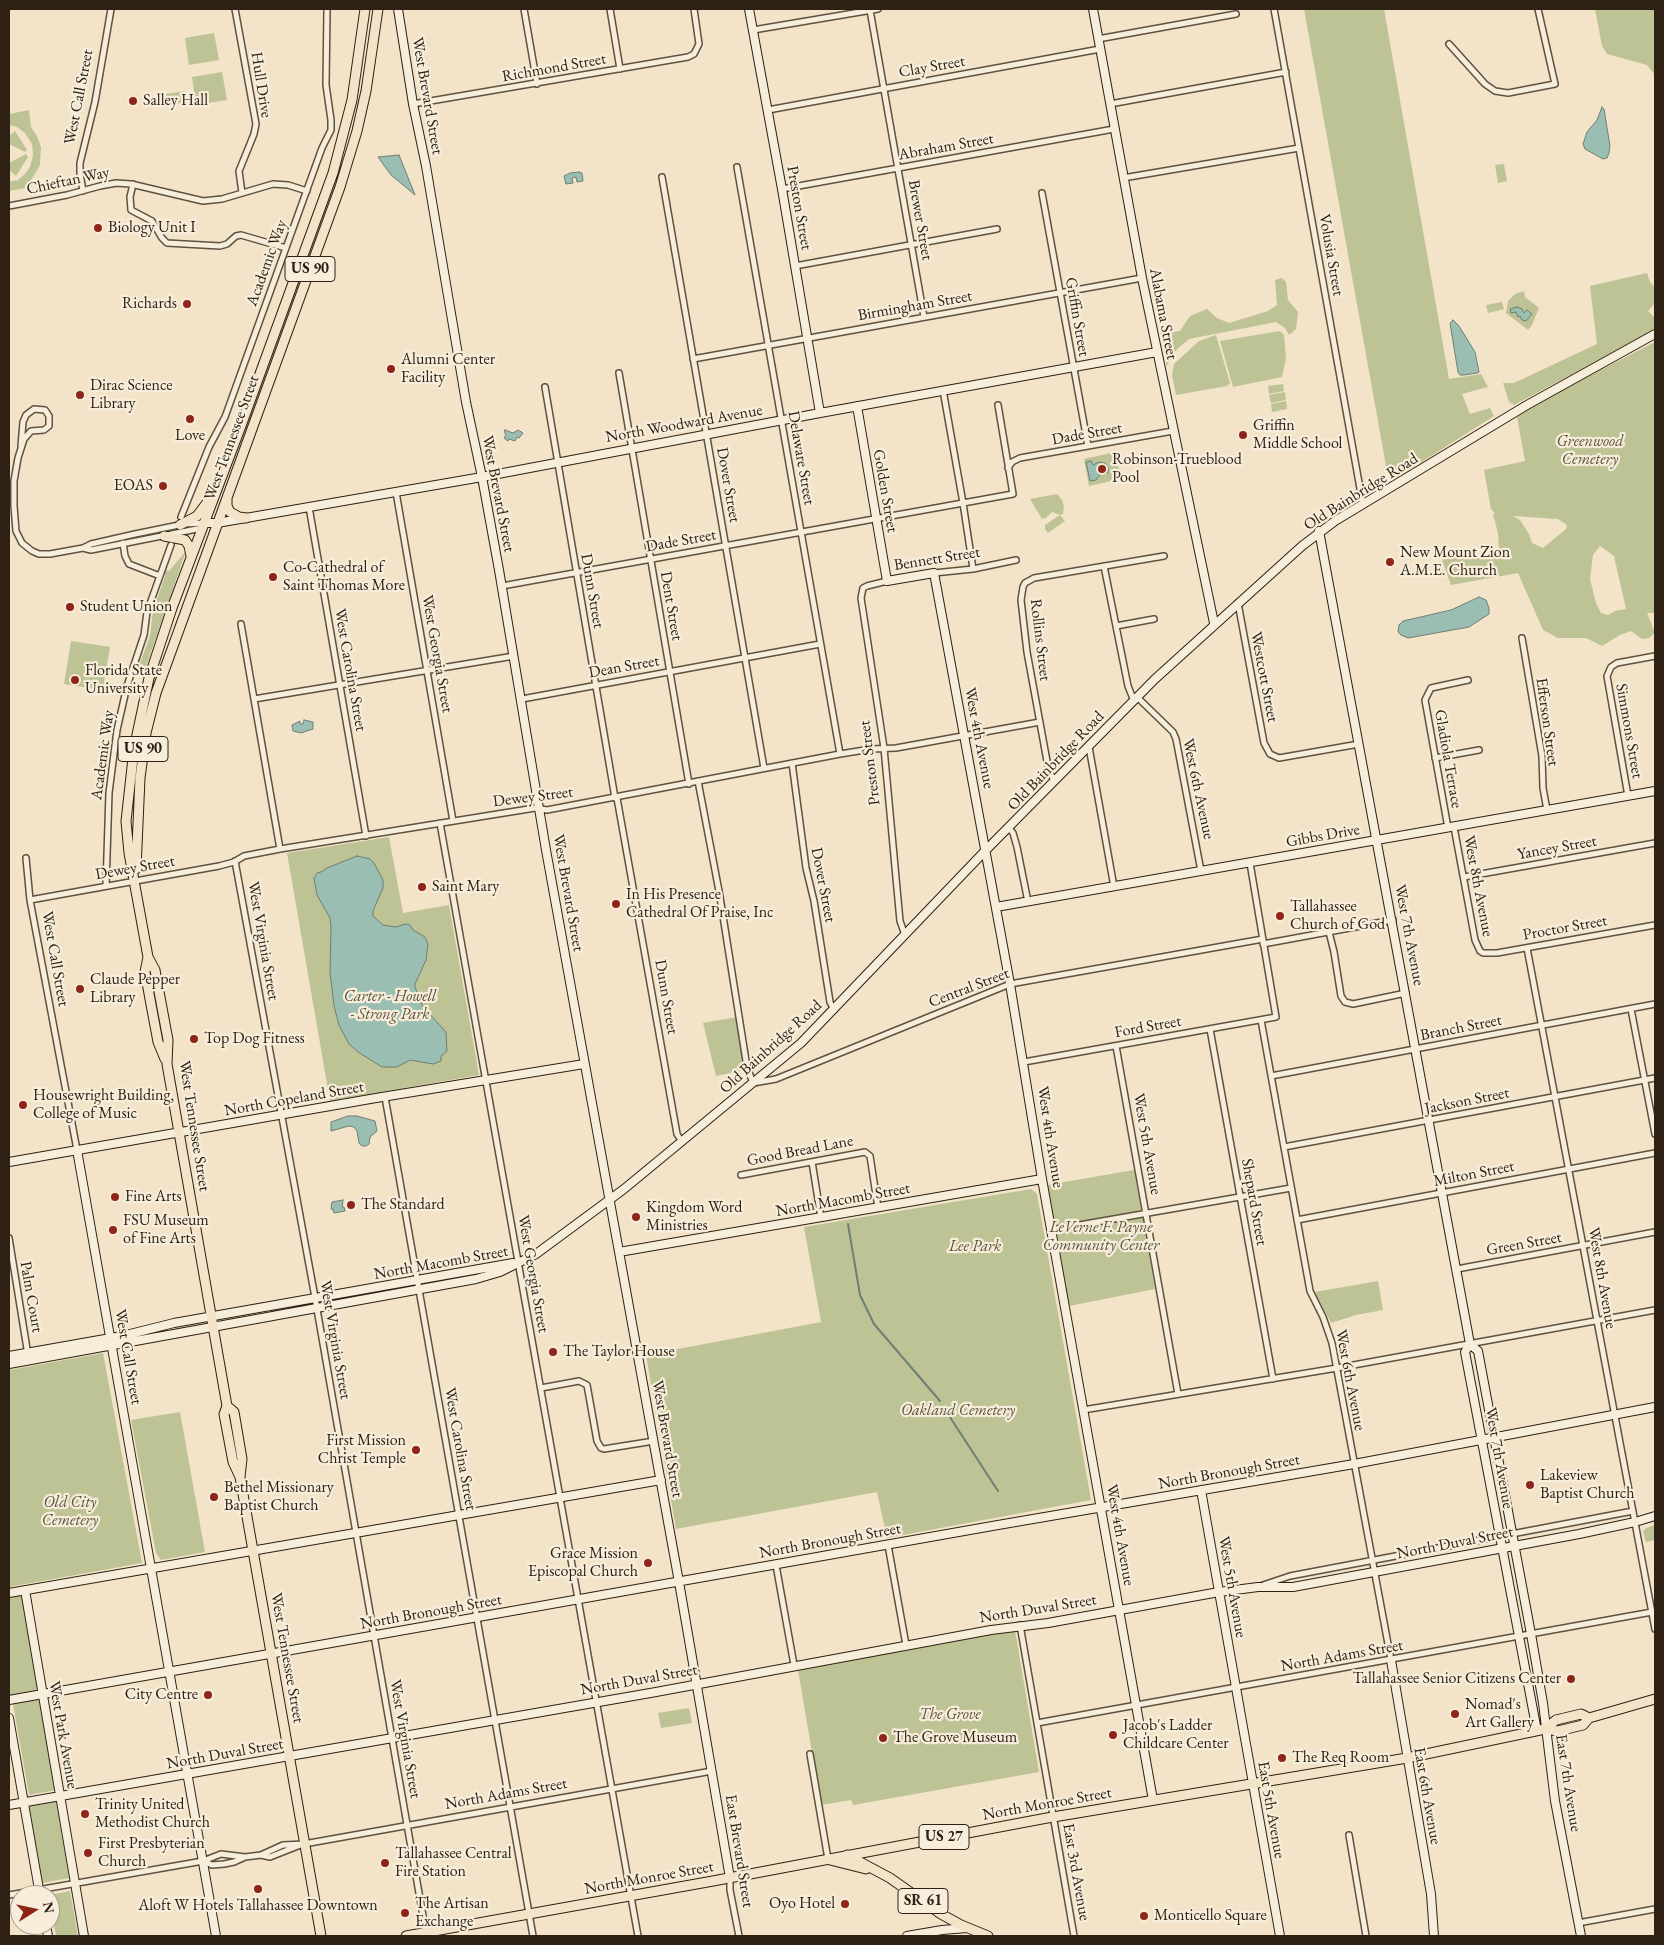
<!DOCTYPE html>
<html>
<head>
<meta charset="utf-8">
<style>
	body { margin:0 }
	#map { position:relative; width:1664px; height:1945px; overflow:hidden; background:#f3e3c8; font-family:"EB Garamond",serif }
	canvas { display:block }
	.frame { position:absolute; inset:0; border:10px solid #2e2013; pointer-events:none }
	.north { position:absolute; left:10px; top:1885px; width:50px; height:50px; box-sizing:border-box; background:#f7eddb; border:1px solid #a79b8b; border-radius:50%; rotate:80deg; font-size:14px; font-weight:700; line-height:20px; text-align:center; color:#2e2013 }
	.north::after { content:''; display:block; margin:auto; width:18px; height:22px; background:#8f2418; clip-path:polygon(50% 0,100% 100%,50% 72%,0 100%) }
</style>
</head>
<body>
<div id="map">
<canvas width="1664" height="1945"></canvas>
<div class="frame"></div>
<div class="north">N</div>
</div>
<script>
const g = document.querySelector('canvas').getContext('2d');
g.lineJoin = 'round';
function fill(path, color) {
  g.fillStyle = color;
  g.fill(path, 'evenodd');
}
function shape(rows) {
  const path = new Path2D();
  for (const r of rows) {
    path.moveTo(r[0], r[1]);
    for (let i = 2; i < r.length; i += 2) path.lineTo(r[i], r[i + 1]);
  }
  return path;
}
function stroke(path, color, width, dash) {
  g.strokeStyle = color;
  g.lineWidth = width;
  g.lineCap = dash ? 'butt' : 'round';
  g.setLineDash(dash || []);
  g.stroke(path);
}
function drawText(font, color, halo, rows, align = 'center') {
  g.font = font + ' "EB Garamond",serif';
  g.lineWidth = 4.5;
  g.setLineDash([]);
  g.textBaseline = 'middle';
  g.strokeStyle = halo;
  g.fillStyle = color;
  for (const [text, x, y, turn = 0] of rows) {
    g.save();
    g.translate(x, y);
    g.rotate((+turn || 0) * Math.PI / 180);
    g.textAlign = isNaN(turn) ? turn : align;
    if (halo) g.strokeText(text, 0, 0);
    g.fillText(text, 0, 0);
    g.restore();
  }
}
fill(shape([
	[1304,9,1384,9,1449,379,1481,374,1488,387,1462,394,1470,414,1490,408,1494,416,1398,477,1394,477,1386,466],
	[1595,9,1655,9,1655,75,1647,65,1607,54,1602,46],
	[214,33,219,60,189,65,185,38],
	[222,72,227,100,196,105,192,77],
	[185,91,186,102,168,105,166,94],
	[29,110,31,127,37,136,41,147,40,165,31,180,32,187,9,191,9,182,18,180,25,174,30,167,33,155,32,144,25,133,17,127,9,125,9,114],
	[15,131,27,150,25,152,9,144,9,136],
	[26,154,28,157,16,176,9,170,9,163],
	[1504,164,1507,181,1498,183,1495,165],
	[1647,273,1650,282,1655,288,1655,303,1648,311,1655,318,1655,330,1514,405,1509,402,1503,383,1514,383,1597,344,1590,286],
	[1282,278,1286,282,1288,300,1298,312,1296,329,1289,335,1285,328,1276,322,1189,339,1177,349,1167,366,1160,330,1163,324,1168,324,1174,332,1180,331,1190,316,1207,309,1217,318,1229,323,1268,311,1277,305,1275,280],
	[1524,291,1525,297,1539,308,1532,325,1528,330,1506,313,1508,301,1515,294],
	[1502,302,1504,309,1488,313,1486,305],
	[1280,331,1284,335,1286,358,1282,377,1233,387,1220,341],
	[1216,335,1230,383,1227,386,1176,395,1172,375,1174,364,1199,341],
	[1655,342,1655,613,1647,613,1655,633,1649,638,1642,639,1631,631,1620,635,1602,646,1586,638,1558,638,1543,630,1518,573,1451,585,1440,554,1465,555,1485,559,1496,557,1499,549,1498,533,1493,514,1495,513,1491,509,1484,470,1525,461,1517,417,1554,394],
	[1513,516,1558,519,1567,525,1566,529,1543,548,1532,543,1529,534,1520,520],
	[1600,546,1614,556,1626,609,1615,611,1608,615,1601,613,1596,603,1590,579,1593,555],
	[1283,384,1284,391,1269,394,1268,386],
	[1285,392,1286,400,1271,403,1269,395],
	[1286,401,1287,409,1272,412,1271,404],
	[1115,452,1121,479,1089,486,1084,459],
	[1057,494,1062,500,1064,506,1063,514,1060,515,1065,521,1048,533,1045,529,1045,525,1060,515,1052,512,1046,518,1042,519,1030,499],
	[186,551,143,675,136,674,150,636,153,611,165,576,165,570,169,571],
	[71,641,110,647,104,682,119,685,118,693,64,684],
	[389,837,403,913,449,905,479,1075,330,1101,287,853],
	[737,1017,745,1070,716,1076,703,1023],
	[1134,1170,1155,1289,1069,1306,1047,1185],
	[1031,1189,1037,1194,1091,1500,887,1538,877,1492,676,1529,646,1355,821,1322,804,1227],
	[1378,1281,1383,1310,1356,1315,1331,1323,1315,1292],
	[103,1353,142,1563,9,1587,9,1370],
	[180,1412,205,1552,161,1560,156,1553,131,1420],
	[1655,1525,1655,1540,1646,1542,1643,1532,1646,1528],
	[23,1594,40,1691,9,1697,9,1596],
	[1015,1630,1039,1772,853,1805,851,1800,821,1805,798,1670],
	[40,1699,56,1790,29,1795,13,1704],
	[689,1708,692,1723,661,1728,658,1713],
	[56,1801,69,1878,42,1883,29,1806],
	[70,1891,78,1936,56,1936,49,1895]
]), '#bdc395');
const water = shape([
	[1602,107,1604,109,1610,146,1609,153,1607,158,1603,159,1585,149,1583,144,1587,132,1597,120,1602,107],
	[399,155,415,195,391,175,378,157,399,155],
	[579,172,582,173,583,181,577,182,576,177,572,178,573,183,566,184,564,176,570,173,579,172],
	[1517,307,1522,309,1524,313,1527,310,1532,314,1526,321,1522,320,1520,316,1518,317,1516,312,1511,313,1510,309,1517,307],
	[1453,320,1459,326,1475,352,1479,372,1477,373,1464,375,1460,375,1458,372,1450,323,1453,320],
	[505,430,513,433,518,430,523,433,519,438,517,437,515,441,509,439,508,441,504,438,506,435,504,431,505,430],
	[1091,461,1093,465,1099,462,1105,463,1108,468,1108,473,1102,472,1096,480,1090,481,1086,462,1091,461],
	[1479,597,1486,600,1489,608,1489,614,1469,627,1408,638,1401,635,1398,632,1399,625,1403,621,1451,610,1479,597],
	[304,720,313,722,313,729,301,733,293,731,292,725,300,721,300,724,303,724,304,720],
	[357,856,370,859,374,863,383,880,383,888,373,911,373,916,383,925,396,927,405,924,410,925,413,930,425,937,428,944,426,960,415,984,415,987,423,1007,446,1032,447,1051,441,1056,441,1061,433,1064,410,1060,397,1067,382,1067,358,1052,349,1044,339,1025,334,1006,330,972,331,928,330,918,317,895,314,878,317,873,321,872,327,868,357,856],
	[348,1116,357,1116,375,1121,377,1131,370,1137,369,1144,366,1146,362,1146,359,1143,357,1131,354,1127,349,1126,331,1131,331,1122,348,1116],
	[343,1200,342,1207,344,1207,345,1211,334,1213,333,1209,331,1209,332,1202,343,1200]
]);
fill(water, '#9bbeb3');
stroke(water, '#6f7f73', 1);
stroke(shape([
	[848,1224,860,1295,874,1324,940,1401],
	[946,1411,998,1491]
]), '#6f7f73', 2);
const street = shape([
	[235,9,256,124,254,134,239,171,242,193],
	[524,9,537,84],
	[610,9,620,69],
	[1274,9,1363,505],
	[870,10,924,317],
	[753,30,878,9],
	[1098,39,1236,14],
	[1449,44,1485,84,1495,91,1508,93,1555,84,1538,9],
	[413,104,688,57,694,54,699,44,694,9],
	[1110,104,1286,72],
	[768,110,1100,49],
	[737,167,840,754],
	[662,177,764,768],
	[1123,178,1299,148],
	[133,184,130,197,131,210,152,221,162,238,167,243,220,246,227,244,236,236,241,235,286,248],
	[782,189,1114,129],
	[83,191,80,174,80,163,95,102,111,9],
	[1042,193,1088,446],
	[9,206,67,195,100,186,116,183,131,184,203,201,222,199,273,184,288,185,307,191],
	[795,266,997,229],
	[693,359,1142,278],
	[619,373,689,784],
	[545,387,615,798],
	[943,390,963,503,973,569],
	[21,446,23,422,26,415,34,409,45,410,49,416,49,426,44,430,31,431,24,439,18,458,14,481,14,506,16,531,22,543,32,551,39,554,50,554,83,548,91,544,135,534,184,524,204,523],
	[1008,468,1012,462,1020,458,1173,431],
	[396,492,453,821],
	[309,507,366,836],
	[181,517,209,447,225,417,322,148,331,130,331,120,326,85,327,9],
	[123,543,125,556,129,564,160,576],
	[83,548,91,550,202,528],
	[1104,566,1128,686,1134,701],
	[934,573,973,569,1016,560],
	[887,581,867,586,863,588,861,598,884,748,900,921,905,935],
	[502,586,1013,494,998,405],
	[1238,603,1264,743,1270,754,1279,758,1359,744],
	[241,624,280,849],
	[1116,626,1154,619],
	[1522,638,1542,756,1543,788,1547,810],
	[1137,697,1173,732,1176,739,1201,871],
	[254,699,514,656],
	[522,699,820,644],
	[1089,747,1114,887],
	[1435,758,1479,750],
	[792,763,806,868,814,901,830,1002,834,1010],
	[698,781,719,891,747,1067,753,1083,776,1079,1010,984,1263,939],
	[1055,781,1049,772,1027,652,1021,600,1023,587,1025,583,1034,578,1164,556],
	[1628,796,1607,676,1611,667,1617,663,1655,656],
	[617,798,677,1134,682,1142],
	[440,823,638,1936],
	[1454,827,1475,940,1480,951,1483,953,1497,953,1655,925],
	[1009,828,1013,833,1017,847,1028,902],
	[1448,828,1425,700,1431,688,1468,680],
	[26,858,30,900,77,1150],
	[235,861,314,1292,426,1933],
	[1464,877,1655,843],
	[106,886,109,793,117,730,127,686,144,635,147,612,171,545],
	[30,900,219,866,234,862,244,856,280,849,535,808,547,810,840,754,871,749,896,748,1040,722],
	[1329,932,1334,952,1341,996,1345,1002,1353,1004,1406,993],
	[1263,944,1393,920],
	[1527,948,1655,1629],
	[1631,1009,1655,1134],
	[1261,1020,1310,1291,1323,1317,1332,1343,1391,1660],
	[1210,1029,1273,1379],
	[1116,1046,1178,1394],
	[1024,1062,1276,1017,1250,863],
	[1271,1076,1655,1004],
	[385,1097,533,1936],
	[1284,1147,1655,1078],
	[812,1162,821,1218],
	[741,1175,865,1152,870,1156,878,1208],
	[1297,1220,1655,1153],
	[1051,1230,1291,1188],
	[9,1238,28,1355],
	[1457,1269,1655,1232],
	[541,1388,579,1381,587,1385,597,1441,601,1448,604,1449,654,1441],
	[1083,1410,1337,1368,1655,1310],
	[888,1545,906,1645],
	[776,1565,794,1665],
	[1263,1585,1290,1576,1633,1511],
	[1020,1625,1074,1936],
	[1037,1723,1652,1612],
	[810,1754,828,1859],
	[1349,1835,1366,1936],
	[261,1855,283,1845,304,1844,712,1771],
	[203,1861,212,1865,224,1864,234,1862,245,1857],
	[730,1878,730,1890,739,1936],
	[9,1895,203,1861,221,1854,245,1857,261,1855,270,1857,303,1844],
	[1578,1923,1655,1909]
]);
const secondary = shape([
	[398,9,413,104,426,166,466,402,482,477,499,570,546,850,679,1582,730,1878],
	[749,9,782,189,820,413],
	[1093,9,1142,278,1214,623],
	[857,406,887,581,934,573,1010,984,1042,1179,1153,1800],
	[204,523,217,523,482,477,820,413,1157,352],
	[1319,531,1470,1344,1478,1351,1531,1634,1543,1703,1555,1801,1581,1936],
	[996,907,1655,791],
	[77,1150,216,1936],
	[9,1162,376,1098,584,1064],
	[619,1252,1042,1179],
	[1470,1344,1465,1352,1537,1731],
	[9,1356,122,1336,174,1323,513,1263],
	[9,1364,476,1279,500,1272,536,1254,624,1189,801,1043,985,851,1155,679,1302,546,1335,521,1527,405,1655,334],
	[1201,1490,1280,1936],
	[25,1590,84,1936],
	[9,1593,661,1480],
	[1391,1660,1431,1894,1434,1936],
	[9,1700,998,1525,1354,1464,1655,1407],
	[9,1718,40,1895],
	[9,1805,656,1692,991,1630,1048,1623,1219,1592,1258,1587,1293,1587,1320,1582,1579,1534,1635,1522,1655,1516],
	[46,1925,48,1936],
	[907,1936,942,1930,967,1928]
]);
const primary = shape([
	[227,498,227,506,230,512,239,517,246,518],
	[180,525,197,516,209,500],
	[164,536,185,540,189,546,191,556],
	[136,869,140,778,146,733,156,693,340,187,357,131,366,91,378,9],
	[148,957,145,972,158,1042,165,1059],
	[227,1406,234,1412,242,1459,240,1477],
	[1545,1729,1556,1720,1581,1714,1589,1718],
	[847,1855,890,1878,941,1914,961,1925,988,1936],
	[830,1860,866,1869],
	[321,1936,240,1477,233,1462,224,1414,227,1406,167,1064,168,1040,155,970,148,957,129,853,126,821,134,749,149,678,172,608,241,426,333,173,352,100,365,9],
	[406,1936,713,1881,1047,1818,1407,1758,1545,1729,1558,1731,1583,1725,1589,1718,1655,1699]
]);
stroke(street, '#5f5140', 8);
stroke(secondary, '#2e2013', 10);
stroke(primary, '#2e2013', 11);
stroke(street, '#f7eddb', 5);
stroke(secondary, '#f7eddb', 8);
stroke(primary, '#f3e3c8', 9);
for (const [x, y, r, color] of [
	[133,101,5,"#8f2418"],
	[98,228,5,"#8f2418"],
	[187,304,5,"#8f2418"],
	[391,369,5,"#8f2418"],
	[80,395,5,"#8f2418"],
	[190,419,5,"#8f2418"],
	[1243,435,5,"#8f2418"],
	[1102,469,5,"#8f2418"],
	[163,486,5,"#8f2418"],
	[1390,562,5,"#8f2418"],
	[273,577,5,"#8f2418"],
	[70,607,5,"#8f2418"],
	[75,680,5,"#8f2418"],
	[422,887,5,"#8f2418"],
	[616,904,5,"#8f2418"],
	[1280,916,5,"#8f2418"],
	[80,989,5,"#8f2418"],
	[194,1039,5,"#8f2418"],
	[23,1105,5,"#8f2418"],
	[115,1197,5,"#8f2418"],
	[351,1205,5,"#8f2418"],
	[636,1217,5,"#8f2418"],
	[113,1230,5,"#8f2418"],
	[553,1352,5,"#8f2418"],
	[416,1450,5,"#8f2418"],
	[1530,1485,5,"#8f2418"],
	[214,1497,5,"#8f2418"],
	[648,1563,5,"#8f2418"],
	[1571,1679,5,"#8f2418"],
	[208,1695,5,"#8f2418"],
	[1455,1714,5,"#8f2418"],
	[1113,1735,5,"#8f2418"],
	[883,1738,5,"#8f2418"],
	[1282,1758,5,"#8f2418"],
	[85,1814,5,"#8f2418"],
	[88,1853,5,"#8f2418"],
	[385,1863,5,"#8f2418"],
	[258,1889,5,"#8f2418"],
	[845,1904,5,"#8f2418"],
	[405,1913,5,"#8f2418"],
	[1144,1916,5,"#8f2418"]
]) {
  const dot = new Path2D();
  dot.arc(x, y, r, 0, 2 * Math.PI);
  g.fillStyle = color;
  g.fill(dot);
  stroke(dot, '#f7eddb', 2);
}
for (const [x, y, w] of [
	[310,269,50],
	[143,749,50],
	[944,1837,50],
	[923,1901,50]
]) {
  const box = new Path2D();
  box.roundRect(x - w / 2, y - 12.5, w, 25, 4);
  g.fillStyle = '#f7eddb';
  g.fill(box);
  stroke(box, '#2e2013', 1);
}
drawText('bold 15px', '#2e2013', null, [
	["US 90",310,269],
	["US 90",143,749],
	["US 27",944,1837],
	["SR 61",923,1901]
]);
drawText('16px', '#2e2013', '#f7eddb', [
	["Clay Street",932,67,-10],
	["Richmond Street",554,68,-10],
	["Hull Drive",261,85,81],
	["West Brevard Street",427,96,80],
	["West Call Street",79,97,-79],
	["Abraham Street",946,147,-10],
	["Chieftan Way",68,181,-12],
	["Preston Street",799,208,80],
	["Brewer Street",920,220,80],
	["Volusia Street",1331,255,80],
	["Academic Way",267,263,-70],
	["Birmingham Street",915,306,-10],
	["Alabama Street",1163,314,79],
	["Griffin Street",1077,317,80],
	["North Woodward Avenue",684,424,-10],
	["Dade Street",1087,434,-10],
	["West Tennessee Street",232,438,-70],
	["Delaware Street",801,458,80],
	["Dover Street",728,485,80],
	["Golden Street",885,491,80],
	["Old Bainbridge Road",1361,492,-32],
	["West Brevard Street",498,494,79],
	["Dade Street",681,541,-10],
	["Bennett Street",937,559,-9],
	["Dunn Street",592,591,80],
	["Dent Street",671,606,80],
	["Rollins Street",1040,640,83],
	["West Georgia Street",437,654,80],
	["Dean Street",624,667,-10],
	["West Carolina Street",350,670,80],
	["Westcott Street",1264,677,79],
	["Efferson Street",1547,722,82],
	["Simmons Street",1629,731,80],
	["West 4th Avenue",979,738,79],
	["Academic Way",103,755,-82],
	["Gladiola Terrace",1448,759,80],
	["Old Bainbridge Road",1056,761,-46],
	["Preston Street",870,763,-97],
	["West 6th Avenue",1198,789,78],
	["Dewey Street",533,797,-7],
	["Gibbs Drive",1323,836,-10],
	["Yancey Street",1557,848,-10],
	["Dewey Street",135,868,-10],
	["Dover Street",823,885,79],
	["West 8th Avenue",1478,886,79],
	["West Brevard Street",568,893,80],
	["Proctor Street",1565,928,-10],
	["West 7th Avenue",1409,935,79],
	["West Virginia Street",263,941,80],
	["West Call Street",55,959,80],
	["Central Street",969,988,-21],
	["Dunn Street",666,997,80],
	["Ford Street",1148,1027,-10],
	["Branch Street",1461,1028,-11],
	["Old Bainbridge Road",771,1047,-42],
	["North Copeland Street",294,1099,-10],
	["Jackson Street",1467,1101,-11],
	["West Tennessee Street",194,1126,81],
	["West 4th Avenue",1050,1137,81],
	["West 5th Avenue",1147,1144,80],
	["Good Bread Lane",800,1151,-11],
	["Milton Street",1474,1174,-11],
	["North Macomb Street",843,1200,-10],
	["Shepard Street",1254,1202,80],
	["Green Street",1524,1244,-10],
	["North Macomb Street",441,1263,-10],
	["West Georgia Street",533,1274,80],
	["West 8th Avenue",1602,1278,80],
	["Palm Court",31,1297,80],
	["West Virginia Street",335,1340,80],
	["West Call Street",128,1357,80],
	["West 6th Avenue",1350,1380,79],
	["West Brevard Street",667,1439,80],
	["West Carolina Street",460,1449,80],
	["West 7th Avenue",1499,1458,80],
	["North Bronough Street",1229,1472,-10],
	["West 4th Avenue",1120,1535,80],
	["North Bronough Street",830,1541,-10],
	["North Duval Street",1455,1543,-11],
	["West 5th Avenue",1232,1587,80],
	["North Duval Street",1038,1609,-9],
	["North Bronough Street",431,1612,-10],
	["North Adams Street",1342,1656,-10],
	["West Tennessee Street",287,1658,80],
	["North Duval Street",639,1680,-10],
	["West Park Avenue",63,1735,80],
	["West Virginia Street",405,1739,80],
	["North Duval Street",225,1754,-10],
	["East 7th Avenue",1568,1783,81],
	["North Adams Street",506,1794,-10],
	["East 6th Avenue",1427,1796,80],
	["North Monroe Street",1047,1804,-10],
	["East 5th Avenue",1271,1810,80],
	["East Brevard Street",739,1851,81],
	["East 3rd Avenue",1076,1872,80],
	["North Monroe Street",649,1878,-10]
]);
drawText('16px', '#2e2013', '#f7eddb', [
	["Salley Hall",143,101],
	["Biology Unit I",108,228],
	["Richards",177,304,"right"],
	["Alumni Center",401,360],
	["Facility",401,378],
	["Dirac Science",90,386],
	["Library",90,404],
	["Griffin",1253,426],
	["Middle School",1253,444],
	["Love",190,436,"center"],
	["Robinson-Trueblood",1112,460],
	["Pool",1112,478],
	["EOAS",153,486,"right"],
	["New Mount Zion",1400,553],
	["A.M.E. Church",1400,571],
	["Co-Cathedral of",283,568],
	["Saint Thomas More",283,586],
	["Student Union",80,607],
	["Florida State",85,671],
	["University",85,689],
	["Saint Mary",432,887],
	["In His Presence",626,895],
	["Cathedral Of Praise, Inc",626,913],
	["Tallahassee",1290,907],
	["Church of God",1290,925],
	["Claude Pepper",90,980],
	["Library",90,998],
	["Top Dog Fitness",204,1039],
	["Housewright Building,",33,1096],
	["College of Music",33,1114],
	["Fine Arts",125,1197],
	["The Standard",361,1205],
	["Kingdom Word",646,1208],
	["Ministries",646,1226],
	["FSU Museum",123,1221],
	["of Fine Arts",123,1239],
	["The Taylor House",563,1352],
	["First Mission",406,1441,"right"],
	["Christ Temple",406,1459,"right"],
	["Lakeview",1540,1476],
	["Baptist Church",1540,1494],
	["Bethel Missionary",224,1488],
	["Baptist Church",224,1506],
	["Grace Mission",638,1554,"right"],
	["Episcopal Church",638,1572,"right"],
	["Tallahassee Senior Citizens Center",1561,1679,"right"],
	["City Centre",198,1695,"right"],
	["Nomad's",1465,1705],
	["Art Gallery",1465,1723],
	["Jacob's Ladder",1123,1726],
	["Childcare Center",1123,1744],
	["The Grove Museum",893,1738],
	["The Req Room",1292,1758],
	["Trinity United",95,1805],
	["Methodist Church",95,1823],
	["First Presbyterian",98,1844],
	["Church",98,1862],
	["Tallahassee Central",395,1854],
	["Fire Station",395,1872],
	["The Artisan",415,1904],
	["Exchange",415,1922],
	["Oyo Hotel",835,1904,"right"],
	["Aloft W Hotels Tallahassee Downtown",258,1906,"center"],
	["Monticello Square",1154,1916]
], 'left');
drawText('italic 16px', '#59513a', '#f7eddb', [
	["Greenwood",1590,442],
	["Cemetery",1590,460],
	["Carter - Howell",390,997],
	["- Strong Park",390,1015],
	["LeVerne F. Payne",1101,1228],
	["Community Center",1101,1246],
	["Lee Park",975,1247],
	["Oakland Cemetery",958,1411],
	["Old City",70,1503],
	["Cemetery",70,1521],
	["The Grove",950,1715]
]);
</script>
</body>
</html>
